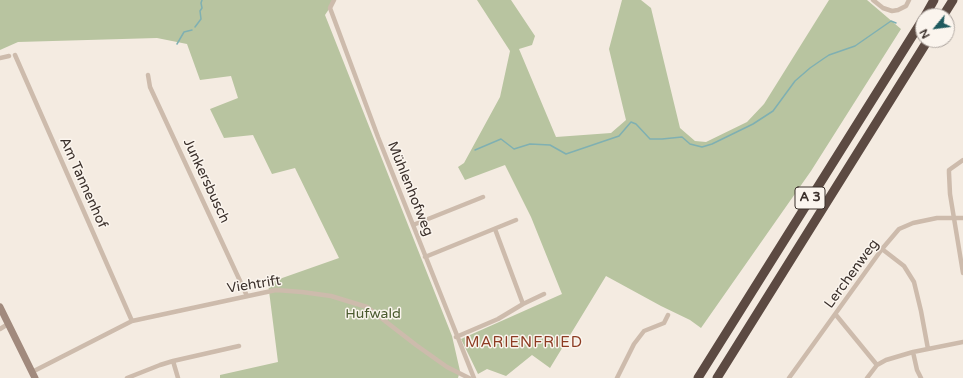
<!DOCTYPE html>
<html>
<head>
<meta charset="utf-8">
<style>
	body { margin:0 }
	#map { position:relative; width:963px; height:378px; overflow:hidden; background:#f4ebe1; font-family:"Varela Round",sans-serif }
	canvas { display:block }
	.north { position:absolute; left:915px; top:8px; width:40px; height:40px; box-sizing:border-box; background:#fbf5ee; border:1px solid #aea6a0; border-radius:50%; rotate:241deg; font-size:11px; font-weight:700; line-height:16px; text-align:center; color:#3b302b }
	.north::after { content:''; display:block; margin:auto; width:14px; height:18px; background:#1f5a5e; clip-path:polygon(50% 0,100% 100%,50% 72%,0 100%) }
</style>
</head>
<body>
<div id="map">
<canvas width="963" height="378"></canvas>
<div class="north">N</div>
</div>
<script>
const g = document.querySelector('canvas').getContext('2d');
g.lineJoin = 'round';
function fill(path, color) {
  g.fillStyle = color;
  g.fill(path, 'evenodd');
}
function shape(rows) {
  const path = new Path2D();
  for (const r of rows) {
    path.moveTo(r[0], r[1]);
    for (let i = 2; i < r.length; i += 2) path.lineTo(r[i], r[i + 1]);
  }
  return path;
}
function stroke(path, color, width, dash) {
  g.strokeStyle = color;
  g.lineWidth = width;
  g.lineCap = dash ? 'butt' : 'round';
  g.setLineDash(dash || []);
  g.stroke(path);
}
function drawText(font, color, halo, rows, align = 'center') {
  g.font = font + ' "Varela Round",sans-serif';
  g.lineWidth = 3;
  g.setLineDash([]);
  g.textBaseline = 'middle';
  g.strokeStyle = halo;
  g.fillStyle = color;
  for (const [text, x, y, turn = 0] of rows) {
    g.save();
    g.translate(x, y);
    g.rotate((+turn || 0) * Math.PI / 180);
    g.textAlign = isNaN(turn) ? turn : align;
    if (halo) g.strokeText(text, 0, 0);
    g.fillText(text, 0, 0);
    g.restore();
  }
}
fill(shape([
	[0,0,335,0,325,15,452,336,460,371,458,378,220,378,220,375,278,362,268,283,339,258,295,168,272,174,253,135,224,138,210,109,238,98,231,76,200,80,187,44,157,38,18,42,0,50],
	[477,0,511,0,535,36,532,45,519,49,556,137,611,133,626,120,609,49,622,0,641,0,651,8,680,128,695,141,706,142,747,122,764,104,829,0,867,0,901,29,811,171,701,328,690,320,661,306,606,276,550,368,532,355,506,376,487,369,478,374,461,339,562,294,531,217,505,165,465,180,458,167,464,163,500,97,510,51]
]), '#b8c4a0');
stroke(shape([
	[195,27,201,19,200,11,202,8,201,3,202,0],
	[177,44,184,32,192,30],
	[475,150,501,139,514,149,530,144,550,145,566,154,619,136,631,122,636,124,650,139,662,139,682,137,690,144,702,147,712,144,753,124,773,111,795,81,810,68,823,59,829,55,855,46,891,21,896,23]
]), '#7fb0b2', 1.5);
stroke(shape([
	[334,0,330,8,378,137,474,378],
	[873,0,883,8,892,11,898,10,906,6,909,0],
	[15,55,132,321],
	[0,58,9,56],
	[148,75,150,87,247,296],
	[963,160,949,170,949,173,950,194,963,273],
	[413,225,483,197],
	[495,229,523,304],
	[882,249,904,266,914,282,921,311,928,349],
	[425,257,516,220],
	[836,315,877,365],
	[0,329,8,324],
	[456,337,498,319,523,304,544,294],
	[913,352,917,370,921,378],
	[173,361,178,378],
	[32,372,132,321,276,290,302,292,331,296,367,307,416,345,447,367,469,378],
	[127,378,160,365,173,361,239,346],
	[617,378,634,344,644,331,664,323,668,315],
	[789,378,882,249,899,229,913,223,937,218,963,218],
	[867,378,877,365,886,360,913,352,963,342]
]), '#cdbbac', 4.5);
stroke(shape([
	[0,307,35,378]
]), '#a18a7d', 7);
stroke(shape([
	[925,16,934,0],
	[943,16,953,0],
	[698,378,923,19],
	[717,378,928,40]
]), '#5c4a42', 9);
for (const [x, y, w] of [
	[810,198,30]
]) {
  const box = new Path2D();
  box.roundRect(x - w / 2, y - 11, w, 22, 3);
  g.fillStyle = '#fbf5ee';
  g.fill(box);
  stroke(box, '#3b302b', 1);
}
drawText('bold 13px', '#3b302b', null, [
	["A 3",810,198]
]);
drawText('14px', '#3b302b', '#fbf5ee', [
	["Junkersbusch",206,181,65],
	["Am Tannenhof",83,183,66],
	["Mühlenhofweg",410,189,68],
	["Lerchenweg",852,274,-54],
	["Viehtrift",254,285,-9]
]);
drawText('14px', '#4a5a2e', '#fbf5ee', [
	["Hufwald",373,314]
]);
g.letterSpacing = '1px';
drawText('15px', '#8c3b22', '#fbf5ee', [
	["MARIENFRIED",524,343]
]);
g.letterSpacing = '0px';
</script>
</body>
</html>
